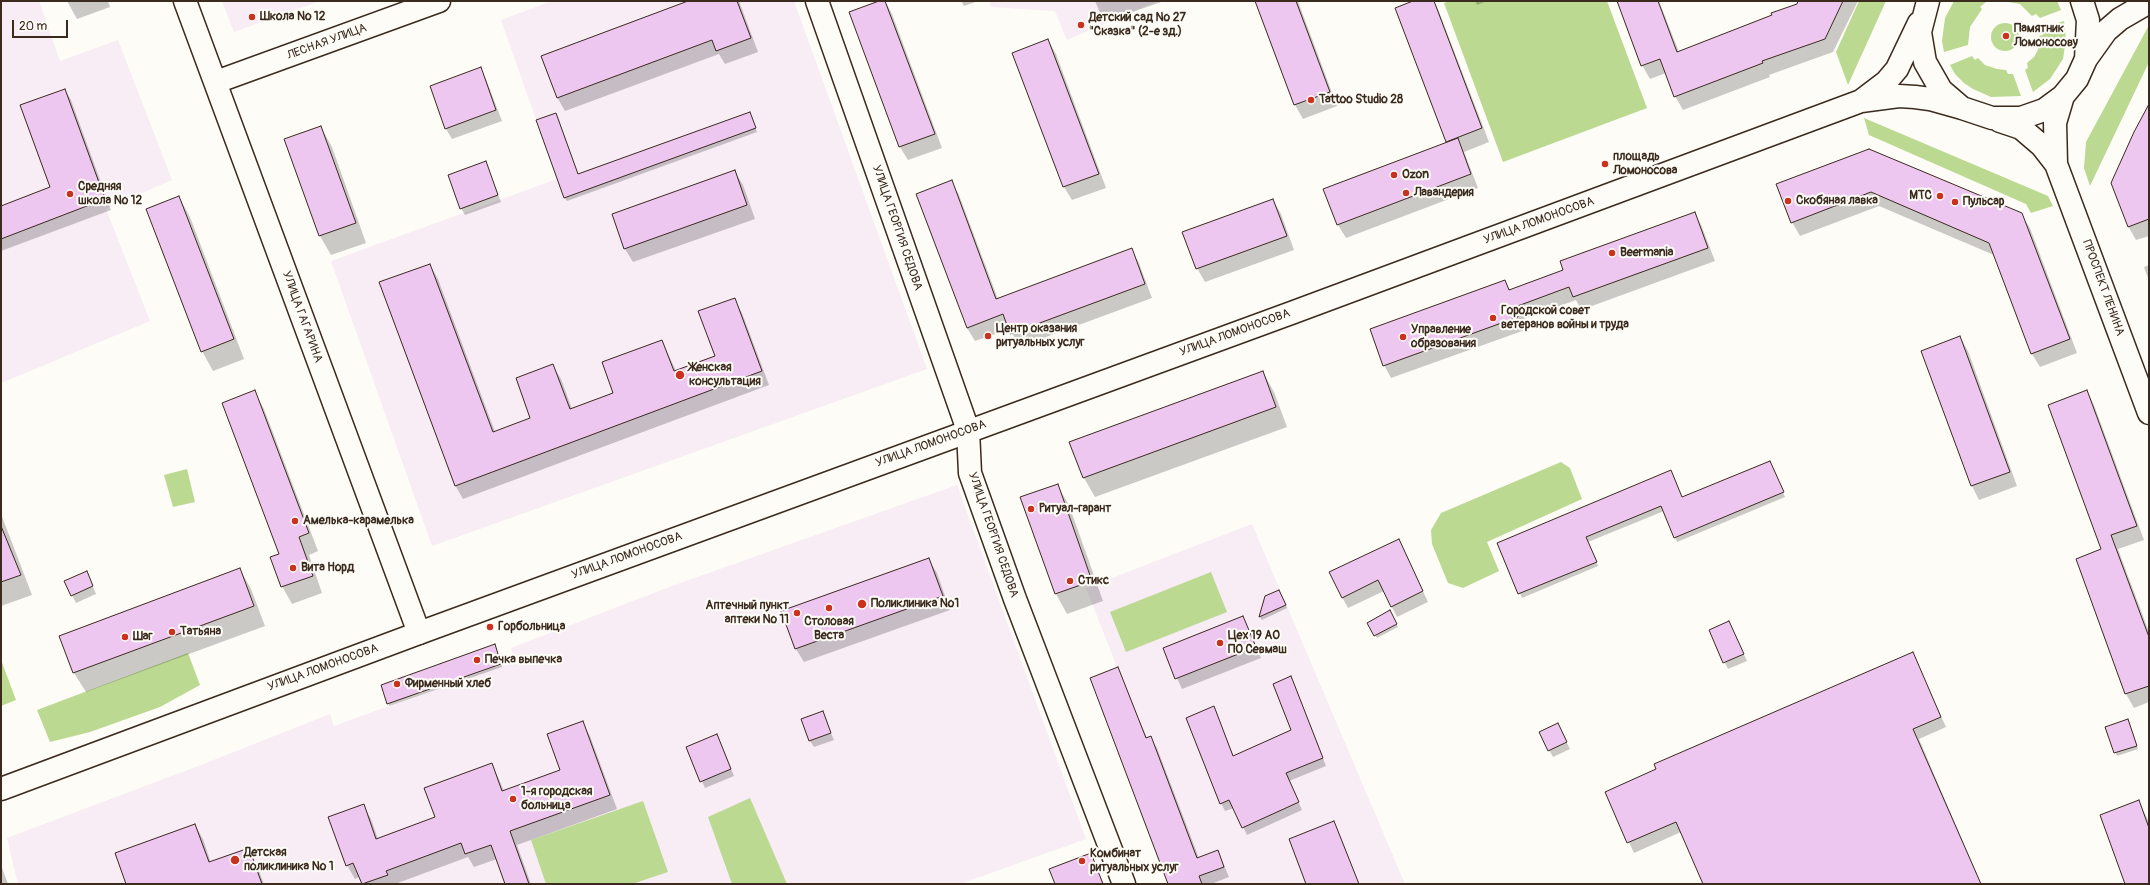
<!DOCTYPE html>
<html>
<head>
<meta charset="utf-8">
<style>
	body { margin:0 }
	#map { position:relative; width:2150px; height:885px; overflow:hidden; background:#fdfcf7; font-family:Pangolin,sans-serif }
	canvas { display:block }
	.frame { position:absolute; inset:0; border:2px solid #3b2a1e; pointer-events:none }
	.scale { position:absolute; left:12px; top:20px; width:56px; height:18px; box-sizing:border-box; border:2px solid #3b2a1e; border-top:0; padding-left:5px; font-size:12px; line-height:14px; white-space:nowrap; color:#3b2a1e; -webkit-text-stroke:3px #fdfcf7; paint-order:stroke }
</style>
</head>
<body>
<div id="map">
<canvas width="2150" height="885"></canvas>
<div class="frame"></div>
<div class="scale">20 m</div>
</div>
<script>
const g = document.querySelector('canvas').getContext('2d');
g.lineJoin = 'round';
function fill(path, color) {
  g.fillStyle = color;
  g.fill(path, 'evenodd');
}
function shape(rows) {
  const path = new Path2D();
  for (const r of rows) {
    if (r.length === 3) {
      path.moveTo(r[0] + r[2], r[1]);
      path.arc(r[0], r[1], r[2], 0, 2 * Math.PI);
      continue;
    }
    path.moveTo(r[0], r[1]);
    for (let i = 2; i < r.length; i += 2) path.lineTo(r[i], r[i + 1]);
  }
  return path;
}
function stroke(path, color, width, dash) {
  g.strokeStyle = color;
  g.lineWidth = width;
  g.lineCap = dash ? 'butt' : 'round';
  g.setLineDash(dash || []);
  g.stroke(path);
}
function drawText(font, color, halo, rows, align = 'center') {
  g.font = font + ' Pangolin,sans-serif';
  g.lineWidth = 4;
  g.setLineDash([]);
  g.textBaseline = 'middle';
  g.strokeStyle = halo;
  g.fillStyle = color;
  for (const [text, x, y, turn = 0] of rows) {
    g.save();
    g.translate(x, y);
    g.rotate((+turn || 0) * Math.PI / 180);
    g.textAlign = isNaN(turn) ? turn : align;
    if (halo) g.strokeText(text, 0, 0);
    g.fillText(text, 0, 0);
    g.restore();
  }
}
fill(shape([
	[1,1,39,1,60,61,118,40,172,180,106,209,150,321,1,383],
	[222,1,320,1,234,32],
	[552,1,794,1,927,369,432,546,331,261,557,179,501,20],
	[989,1,1157,1,1067,40,1055,11,991,7],
	[957,485,1086,839,960,884,18,884,7,838,201,765,330,714,334,726,515,660,511,648,672,586],
	[1252,524,1405,884,1168,884,1090,678,1117,667,1086,588]
]), '#f8ecf5');
fill(shape([
	[1450,1,1607,1,1647,108,1503,162,1444,3],
	[1859,1,1886,1,1848,85,1836,52],
	[1954,1,1986,2,1980,7,1982,9,1970,27,1968,45,1944,52,1942,41,1945,18],
	[2003,1,2057,1,2061,10,2040,18,2036,14,2032,16,2020,4],
	[2064,21,2066,40,2063,59,2050,79,2033,92,2025,70,2028,68,2027,63,2034,57,2038,50,2039,36,2043,35,2042,28],
	[2005,37,14],
	[2149,25,2149,62,2090,186,2084,168,2086,142],
	[1972,56,1975,60,1978,58,1985,65,1997,69,2006,70,2008,74,2013,74,2021,96,1991,97,1973,89,1964,83,1955,74,1950,65],
	[1864,118,2048,196,2053,206,2031,213,2026,204,1869,135],
	[1561,462,1570,468,1582,499,1487,542,1499,571,1463,588,1448,583,1432,544,1431,530,1441,513],
	[187,469,195,502,173,507,164,475],
	[1211,572,1227,612,1126,652,1110,612],
	[188,653,200,685,160,707,90,732,50,742,37,710],
	[1,660,16,700,1,706],
	[750,798,787,884,732,884,708,817],
	[643,801,668,872,632,884,546,884,531,840]
]), '#bcd992');
fill(shape([
	[67,1,108,1,110,7,77,19],
	[691,1,739,1,758,52,725,64,719,54,565,111,557,97],
	[882,1,885,1,892,14,942,148,908,160,900,147,850,13],
	[961,1,978,1,964,6],
	[1095,1,1164,1,1104,22],
	[1256,1,1298,1,1337,106,1303,119,1295,105],
	[1415,1,1434,1,1438,9,1489,142,1464,152,1478,188,1346,238,1338,225,1448,143],
	[1475,1,1487,1,1477,5],
	[1618,1,1659,1,1679,52,1774,16,1798,5,1800,1,1858,1,1833,52,1769,75,1770,77,1683,110,1675,96,1666,73,1650,79,1642,65],
	[1048,40,1056,54,1106,188,1072,200,1064,187],
	[480,69,486,79,502,121,452,139,446,129,431,87],
	[65,90,71,100,111,210,1,251,1,207,51,188],
	[2149,105,2149,236,2136,240,2128,226],
	[751,116,757,132,567,201,565,198,557,117,578,175],
	[321,127,332,147,366,243,331,255,320,236],
	[1869,150,2021,214,2030,228,2077,353,2040,367,2032,354,1994,255,1879,206,1800,236,1792,222],
	[486,163,501,202,465,215,461,208],
	[735,172,743,185,755,219,633,262,625,249,613,215],
	[951,181,959,195,998,299,1131,249,1139,263,1152,298,1019,347,1010,329,975,341,967,328],
	[179,197,190,217,244,359,213,371,202,351],
	[1273,200,1281,214,1294,250,1205,282,1197,268],
	[1695,213,1702,227,1715,261,1581,310,1576,300,1521,320,1525,330,1391,378,1384,365,1505,282,1510,290,1564,271],
	[430,265,438,279,495,432,532,418,553,366,561,379,572,409,614,393,662,341,676,371,716,356,734,299,742,313,769,385,463,499,455,485],
	[2149,265,2149,281,2144,267],
	[1960,337,1968,351,2017,486,1979,500,1972,486,1922,352],
	[1263,372,1274,392,1287,427,1095,497,1084,478],
	[254,391,264,409,318,551,309,555,322,593,292,604,282,586,280,554],
	[2087,391,2094,405,2144,540,2118,549,2149,632,2149,702,2134,708,2126,694,2077,560,2102,550],
	[1770,462,1785,497,1677,542,1664,511,1588,542,1598,566,1522,598,1498,543,1682,498],
	[1057,485,1069,505,1103,601,1067,614,1056,594,1022,498],
	[1,514,32,595,1,606],
	[1404,551,1428,602,1397,617,1384,591,1348,608,1342,597],
	[929,560,937,573,950,610,804,662,796,649],
	[240,569,251,589,265,626,86,692,74,673,60,636],
	[90,580,96,594,76,603,66,582],
	[1281,594,1287,608,1262,620,1260,617,1266,597],
	[1390,612,1398,627,1377,638,1369,623],
	[1243,618,1261,658,1182,689,1164,649],
	[1729,622,1747,661,1728,669,1710,631],
	[496,648,502,667,389,706,388,703],
	[1912,653,1946,727,1919,739,1981,884,1704,884,1681,832,1634,853,1606,792],
	[1117,668,1147,738,1150,737,1157,748,1199,858,1218,851,1229,877,1211,884,1169,884],
	[1291,678,1326,766,1289,781,1302,810,1247,835,1234,808,1225,811,1221,803,1213,708,1234,757,1292,730],
	[822,713,834,740,814,747,810,741],
	[582,722,590,736,617,809,517,845,531,884,507,884,497,859,474,867,468,857,395,884,362,884,359,877,355,879,347,865,363,805,371,819,378,839,436,818,492,764,504,791,561,771],
	[2129,724,2138,749,2117,756,2107,727],
	[1561,731,1570,749,1553,757,1549,750],
	[720,742,734,776,705,788,687,747],
	[2139,802,2149,822,2149,884,2126,884],
	[195,825,203,839,211,863,248,849,256,863,264,884,127,884],
	[1090,854,1104,884,1056,884],
	[1,865,8,884,1,884]
]), '#0003');
const building = shape([
	[688,1,737,1,751,38,716,51,712,40,557,98,541,56,688,1],
	[879,1,885,1,935,134,899,147,849,12,879,1],
	[1255,1,1296,1,1330,92,1294,105,1255,1],
	[1413,1,1434,1,1482,128,1446,142,1395,8,1413,1],
	[1617,1,1658,1,1677,52,1772,15,1771,13,1797,4,1798,1,1843,1,1825,39,1762,61,1763,63,1674,97,1660,59,1641,66,1617,1],
	[1048,39,1099,174,1063,187,1012,53,1048,39],
	[481,67,496,110,445,129,430,86,481,67],
	[65,89,105,199,1,239,1,206,50,187,20,105,65,89],
	[2149,104,2149,219,2128,227,2111,183,2134,132,2149,104],
	[750,112,756,128,564,198,536,120,556,113,578,174,750,112],
	[321,126,356,223,319,236,284,139,321,126],
	[1458,138,1471,174,1337,225,1323,189,1458,138],
	[1869,149,2022,213,2070,339,2031,354,1989,243,1871,192,1791,223,1776,184,1869,149],
	[486,161,498,195,460,209,448,175,486,161],
	[735,170,747,205,624,249,612,214,735,170],
	[952,180,996,299,1132,248,1145,284,1010,334,1003,314,967,328,916,194,952,180],
	[179,196,234,339,201,352,146,209,179,196],
	[1273,199,1287,236,1196,269,1182,232,1273,199],
	[1695,212,1708,248,1573,297,1569,287,1515,307,1518,317,1383,366,1370,329,1505,280,1509,290,1563,270,1560,261,1695,212],
	[430,264,493,432,530,418,516,378,553,364,570,409,613,393,602,362,662,340,674,371,715,356,698,311,735,298,762,371,455,486,379,282,430,264],
	[1960,336,2010,472,1971,486,1921,351,1960,336],
	[1263,371,1276,407,1083,478,1069,442,1263,371],
	[255,390,309,533,299,537,313,576,281,587,270,557,279,554,222,403,255,390],
	[2087,390,2137,526,2111,535,2149,637,2149,686,2125,694,2076,559,2101,549,2048,405,2087,390],
	[1770,461,1784,492,1674,538,1661,506,1586,537,1597,562,1518,594,1497,543,1671,470,1682,497,1770,461],
	[1058,484,1092,581,1055,594,1020,497,1058,484],
	[1,526,21,575,1,582,1,526],
	[1399,539,1423,591,1391,607,1378,580,1342,598,1329,572,1399,539],
	[929,558,943,596,795,649,781,611,929,558],
	[240,568,254,606,73,673,59,636,240,568],
	[87,571,93,586,71,596,64,581,87,571],
	[1279,590,1286,605,1259,617,1265,596,1279,590],
	[1390,610,1397,624,1374,636,1367,623,1390,610],
	[1243,616,1256,647,1175,679,1163,648,1243,616],
	[1729,621,1744,654,1723,663,1709,630,1729,621],
	[495,644,501,664,387,704,381,685,495,644],
	[1913,652,1941,717,1913,729,1981,884,1703,884,1676,822,1627,843,1605,792,1656,769,1654,764,1913,652],
	[1118,667,1146,738,1151,736,1197,858,1218,850,1224,867,1199,876,1202,884,1168,884,1090,678,1118,667],
	[1291,676,1323,758,1286,773,1299,802,1242,828,1229,800,1220,804,1186,718,1214,706,1233,756,1291,730,1273,684,1291,676],
	[823,711,831,733,809,741,801,719,823,711],
	[2128,719,2137,746,2114,753,2105,727,2128,719],
	[583,721,610,795,510,831,529,884,505,884,491,845,465,854,461,843,386,871,388,875,362,884,353,863,346,866,328,817,364,804,376,839,435,817,424,788,492,763,502,791,560,770,547,734,583,721],
	[1558,723,1567,742,1548,751,1539,732,1558,723],
	[717,734,731,769,700,782,686,747,717,734],
	[2139,800,2149,828,2149,884,2125,884,2100,815,2139,800],
	[1334,821,1359,884,1306,884,1289,839,1334,821],
	[195,824,209,862,249,848,262,884,126,884,115,853,195,824],
	[1091,853,1103,884,1055,884,1049,869,1091,853]
]);
fill(building, '#eec7f1');
stroke(building, '#3b2a1e', 1);
const street = shape([
	[185,1,419,633],
	[817,1,968,430],
	[216,82,439,1]
]);
const secondary = shape([
	[1928,1,1920,32,1925,62,1941,90,1962,108,1992,118,2021,118,2044,110,2063,96,2077,79,2086,59,2088,20,2082,1],
	[2086,59,2106,31,2120,19,2149,2],
	[2063,96,2055,123,2056,164,2149,413],
	[1861,101,1886,82,1897,69,1919,23],
	[2000,121,2021,128,2042,146,2056,164],
	[968,430,970,473,1015,599,1124,884],
	[1,789,419,633,1294,312,1861,101,1899,96,1915,97,1930,99,1962,108]
]);
stroke(street, '#3b2a1e', 25);
stroke(secondary, '#3b2a1e', 25);
stroke(street, '#fdfcf7', 22);
stroke(secondary, '#fdfcf7', 22);
for (const [x, y, r, color] of [
	[252,17,4,"#c8321e"],
	[1081,25,4,"#c8321e"],
	[2006,36,4,"#c8321e"],
	[1311,100,4,"#c8321e"],
	[1605,164,4,"#c8321e"],
	[1394,175,4,"#c8321e"],
	[1406,193,4,"#c8321e"],
	[70,194,4,"#c8321e"],
	[1940,196,4,"#c8321e"],
	[1788,201,4,"#c8321e"],
	[1955,202,4,"#c8321e"],
	[1612,253,4,"#c8321e"],
	[1493,318,4,"#c8321e"],
	[988,336,4,"#c8321e"],
	[1403,337,4,"#c8321e"],
	[680,375,5,"#c8321e"],
	[1031,509,4,"#c8321e"],
	[295,521,4,"#c8321e"],
	[293,568,4,"#c8321e"],
	[1070,581,4,"#c8321e"],
	[862,604,5,"#c8321e"],
	[829,608,4,"#c8321e"],
	[797,613,4,"#c8321e"],
	[490,627,4,"#c8321e"],
	[172,632,4,"#c8321e"],
	[125,637,4,"#c8321e"],
	[1220,643,4,"#c8321e"],
	[477,660,4,"#c8321e"],
	[397,684,4,"#c8321e"],
	[513,799,4,"#c8321e"],
	[235,860,5,"#c8321e"],
	[1082,861,4,"#c8321e"]
]) {
  const dot = new Path2D();
  dot.arc(x, y, r, 0, 2 * Math.PI);
  g.fillStyle = color;
  g.fill(dot);
  stroke(dot, '#fdfcf7', 1.5);
}
drawText('bold 12px', '#3b2a1e', '#fdfcf7', [
	["Школа № 12",260,17],
	["Детский сад № 27",1089,18],
	["\"Сказка\" (2-е зд.)",1089,32],
	["Памятник",2014,29],
	["Ломоносову",2014,43],
	["Tattoo Studio 28",1319,100],
	["площадь",1613,157],
	["Ломоносова",1613,171],
	["Ozon",1402,175],
	["Средняя",78,187],
	["школа № 12",78,201],
	["Лавандерия",1414,193],
	["МТС",1932,196,"right"],
	["Скобяная лавка",1796,201],
	["Пульсар",1963,202],
	["Beermania",1620,253],
	["Городской совет",1501,311],
	["ветеранов войны и труда",1501,325],
	["Центр оказания",996,329],
	["ритуальных услуг",996,343],
	["Управление",1411,330],
	["образования",1411,344],
	["Женская",689,368],
	["консультация",689,382],
	["Ритуал-гарант",1039,509],
	["Амелька-карамелька",303,521],
	["Вита Норд",301,568],
	["Стикс",1078,581],
	["Поликлиника №1",871,604],
	["Аптечный пункт",789,606,"right"],
	["аптеки № 11",789,620,"right"],
	["Столовая",829,622,"center"],
	["Веста",829,636,"center"],
	["Горбольница",498,627],
	["Татьяна",180,632],
	["Цех 19 АО",1228,636],
	["ПО Севмаш",1228,650],
	["Шаг",133,637],
	["Печка выпечка",485,660],
	["Фирменный хлеб",405,684],
	["1-я городская",521,792],
	["больница",521,806],
	["Детская",244,853],
	["поликлиника № 1",244,867],
	["Комбинат",1090,854],
	["ритуальных услуг",1090,868]
], 'left');
drawText('12px', '#3b2a1e', '#fdfcf7', [
	["ЛЕСНАЯ УЛИЦА",327,42,-20],
	["УЛИЦА ЛОМОНОСОВА",1539,221,-20],
	["УЛИЦА ГЕОРГИЯ СЕДОВА",897,228,71],
	["ПРОСПЕКТ ЛЕНИНА",2103,288,70],
	["УЛИЦА ГАГАРИНА",302,317,70],
	["УЛИЦА ЛОМОНОСОВА",1235,333,-20],
	["УЛИЦА ЛОМОНОСОВА",931,444,-20],
	["УЛИЦА ГЕОРГИЯ СЕДОВА",993,535,71],
	["УЛИЦА ЛОМОНОСОВА",627,556,-20],
	["УЛИЦА ЛОМОНОСОВА",323,668,-20]
]);
</script>
</body>
</html>
